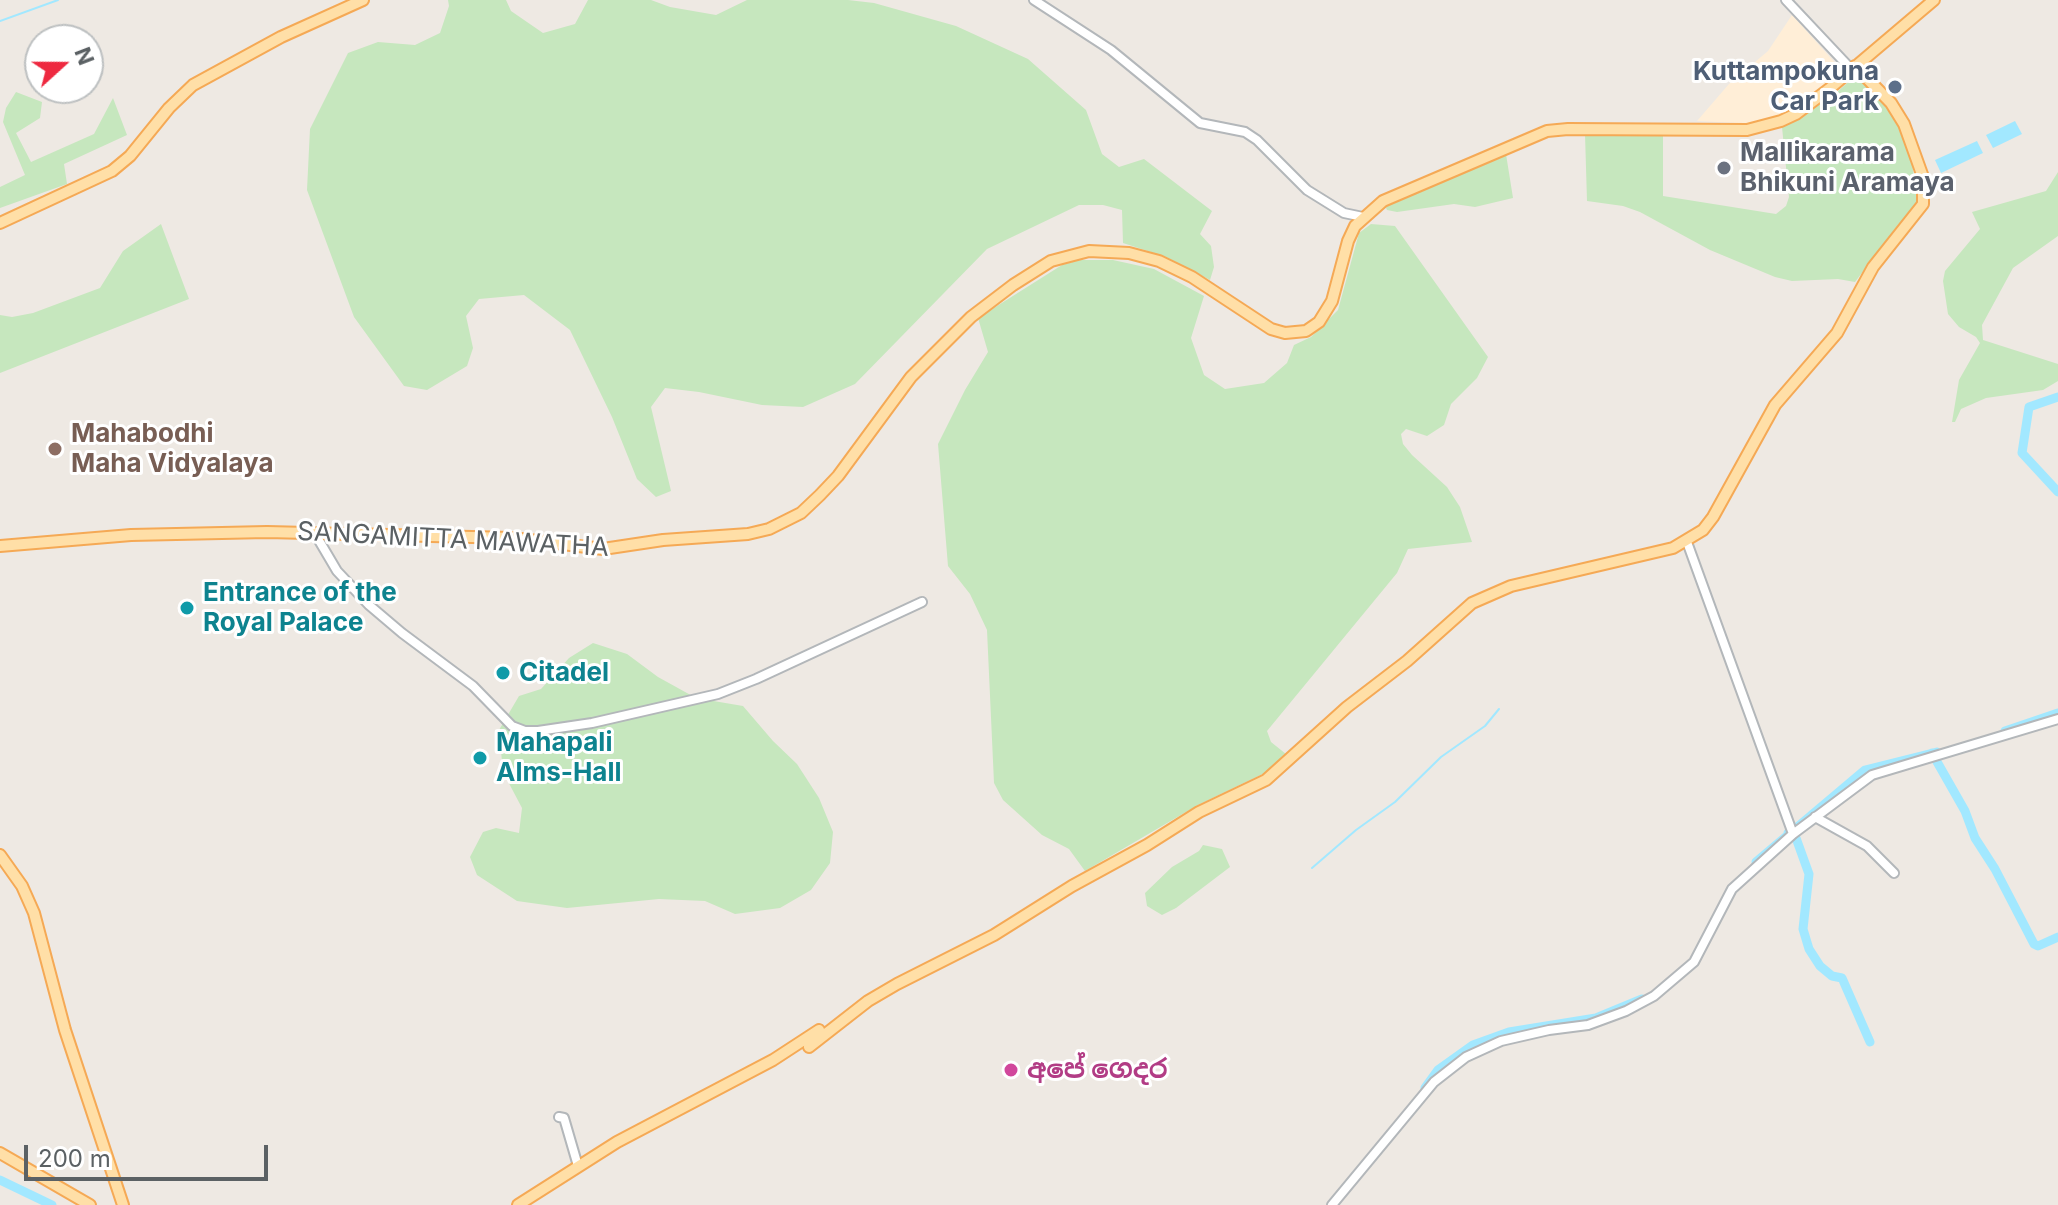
<!DOCTYPE html>
<html>
<head>
<meta charset="utf-8">
<style>
	body { margin:0 }
	#map { position:relative; width:2058px; height:1205px; overflow:hidden; background:#eee9e3; font-family:Inter,sans-serif }
	canvas { display:block }
	.north { position:absolute; left:24px; top:24px; width:80px; height:80px; box-sizing:border-box; background:#fff; border:2px solid #bdc0c1; border-radius:50%; rotate:69deg; font-size:22px; font-weight:700; line-height:32px; text-align:center; color:#5b6164 }
	.north::after { content:''; display:block; margin:auto; width:28px; height:36px; background:#ee2940; clip-path:polygon(50% 0,100% 100%,50% 72%,0 100%) }
	.scale { position:absolute; left:24px; top:1145px; width:244px; height:36px; box-sizing:border-box; border:4px solid #5b6164; border-top:0; padding-left:10px; font-size:24px; line-height:28px; white-space:nowrap; color:#5b6164; -webkit-text-stroke:6px #fff; paint-order:stroke }
</style>
</head>
<body>
<div id="map">
<canvas width="2058" height="1205"></canvas>
<div class="north">N</div>
<div class="scale">200 m</div>
</div>
<script>
const g = document.querySelector('canvas').getContext('2d');
g.lineJoin = 'round';
function fill(path, color) {
  g.fillStyle = color;
  g.fill(path, 'evenodd');
}
function shape(rows) {
  const path = new Path2D();
  for (const r of rows) {
    path.moveTo(r[0], r[1]);
    for (let i = 2; i < r.length; i += 2) path.lineTo(r[i], r[i + 1]);
  }
  return path;
}
function stroke(path, color, width, dash) {
  g.strokeStyle = color;
  g.lineWidth = width;
  g.lineCap = dash ? 'butt' : 'round';
  g.setLineDash(dash || []);
  g.stroke(path);
}
function drawText(font, color, halo, rows, align = 'center') {
  g.font = font + ' Inter,"Noto Sans Sinhala",sans-serif';
  g.lineWidth = 6;
  g.setLineDash([]);
  g.textBaseline = 'middle';
  g.strokeStyle = halo;
  g.fillStyle = color;
  for (const [text, x, y, turn = 0] of rows) {
    g.save();
    g.translate(x, y);
    g.rotate((+turn || 0) * Math.PI / 180);
    g.textAlign = isNaN(turn) ? turn : align;
    if (halo) g.strokeText(text, 0, 0);
    g.fillText(text, 0, 0);
    g.restore();
  }
}
fill(shape([
	[1792,15,1838,66,1829,84,1780,116,1760,124,1697,121,1729,84,1768,51]
]), '#ffeed7');
fill(shape([
	[448,0,506,0,511,11,543,33,575,24,588,0,651,0,670,7,716,15,747,0,848,0,874,3,956,26,1028,59,1086,110,1102,154,1119,167,1144,159,1212,211,1200,234,1211,246,1214,267,1210,280,1166,257,1123,243,1122,210,1103,205,1079,205,987,249,855,384,803,407,762,405,699,392,665,388,651,407,671,491,656,497,637,479,612,417,570,330,524,295,479,299,466,316,473,348,467,366,427,390,404,386,354,317,307,190,310,129,348,53,378,42,415,45,440,33,449,6],
	[1855,76,1885,105,1900,129,1911,159,1919,202,1898,225,1855,282,1838,279,1792,281,1775,277,1710,250,1640,212,1623,206,1587,201,1585,134,1663,134,1663,196,1776,214,1786,206,1789,197,1782,127,1836,93],
	[16,92,42,102,40,118,16,133,31,162,94,134,113,98,127,135,64,164,67,184,0,208,0,187,25,175,3,122,6,108],
	[1506,154,1513,198,1475,207,1454,204,1397,212,1387,210,1385,206,1385,203],
	[2058,172,2058,236,2013,268,1982,325,1983,340,2058,364,2058,381,2043,390,1986,398,1961,409,1955,422,1952,422,1959,380,1980,343,1976,337,1959,327,1948,314,1943,281,1945,271,1980,229,1972,212,2046,191],
	[161,224,189,299,0,373,0,315,12,317,33,313,100,288,123,251],
	[1371,224,1395,226,1488,357,1477,378,1451,404,1444,425,1427,436,1406,429,1401,434,1403,444,1412,455,1447,487,1460,507,1472,542,1408,549,1397,573,1267,731,1271,742,1286,754,1273,769,1198,805,1085,871,1069,849,1042,835,1003,800,994,783,987,630,970,594,948,566,938,444,965,390,988,352,978,318,1062,265,1079,260,1113,260,1154,269,1204,296,1191,338,1204,375,1225,389,1264,383,1287,363,1294,345,1311,337,1338,310,1359,233],
	[593,643,627,654,658,677,696,698,743,706,773,741,797,764,819,798,833,832,830,863,811,890,780,908,735,914,705,901,659,899,567,908,517,901,477,875,470,857,483,832,496,828,519,833,522,808,503,772,499,730,519,696,541,689,569,658],
	[1203,845,1222,849,1230,867,1176,908,1162,915,1147,906,1145,893,1172,867,1199,851]
]), '#c6e7be');
fill(shape([
	[2015,121,2022,134,1993,148,1986,135],
	[1977,141,1983,153,1941,173,1935,160]
]), '#a2e8ff');
stroke(shape([
	[0,21,58,0],
	[1312,868,1356,830,1395,802,1441,757,1485,726,1499,709]
]), '#a2e8ff', 2);
stroke(shape([
	[2058,397,2029,407,2022,453,2058,492],
	[2005,731,2058,713],
	[1932,753,1965,811,1975,838,1995,869,2034,944,2038,946,2058,937],
	[1788,833,1796,838,1809,874,1803,929,1809,949,1820,966,1832,976,1842,978,1870,1042],
	[1756,862,1865,770,1937,752],
	[1425,1088,1438,1070,1473,1045,1509,1032,1596,1018,1642,999],
	[0,1180,52,1205]
]), '#a2e8ff', 9);
const minor = shape([
	[1034,0,1111,50,1200,123,1245,132,1257,140,1307,190,1344,213,1363,217],
	[1786,0,1851,69],
	[314,532,337,571,369,605,402,633,473,686,512,726,525,731,538,731,592,723,718,694,756,679,922,602],
	[1815,817,1867,846,1894,873],
	[1793,834,1872,775,2058,719],
	[559,1117,564,1118,578,1166],
	[1332,1205,1434,1082,1466,1057,1501,1041,1549,1030,1588,1025,1626,1011,1654,996,1694,962,1732,889,1793,834,1687,542]
]);
const major = shape([
	[0,223,112,171,130,156,169,108,193,85,281,37,363,0],
	[0,546,131,535,267,532,513,538,603,549,663,540,748,534,769,529,801,513,820,495,838,476,911,377,971,317,1013,285,1051,261,1089,251,1129,253,1159,261,1192,277,1271,329,1285,333,1306,331,1319,322,1332,301,1348,241,1355,226,1383,201,1547,131,1568,129,1747,130,1781,121,1796,114,1829,89,1934,0],
	[0,855,22,886,34,913,65,1030,123,1205],
	[0,1153,90,1205],
	[518,1205,617,1142,773,1060,819,1030,809,1047,868,1001,897,984,994,935,1072,886,1147,845,1199,812,1266,780,1347,707,1407,661,1472,603,1511,586,1673,548,1703,530,1713,517,1775,405,1837,333,1873,267,1923,204,1923,177,1904,124,1891,103,1855,66]
]);
stroke(minor, '#b3b7ba', 12);
stroke(major, '#f5a955', 14);
stroke(minor, '#fff', 8);
stroke(major, '#ffdfa7', 10);
for (const [x, y, r, color] of [
	[1895,87,8,"#5c6f8a"],
	[1724,168,8,"#6b7280"],
	[55,449,8,"#8d6e63"],
	[187,608,8,"#0f9aa8"],
	[503,673,8,"#0f9aa8"],
	[480,758,8,"#0f9aa8"],
	[1011,1070,8,"#d1479c"]
]) {
  const dot = new Path2D();
  dot.arc(x, y, r, 0, 2 * Math.PI);
  g.fillStyle = color;
  g.fill(dot);
  stroke(dot, '#fff', 3);
}
drawText('bold 26px', '#4e5e75', '#fff', [
	["Kuttampokuna",1879,72],
	["Car Park",1879,102]
], 'right');
drawText('bold 26px', '#5b616d', '#fff', [
	["Mallikarama",1740,153],
	["Bhikuni Aramaya",1740,183]
], 'left');
drawText('bold 26px', '#785e54', '#fff', [
	["Mahabodhi",71,434],
	["Maha Vidyalaya",71,464]
], 'left');
drawText('26px', '#5b6164', '#fff', [
	["SANGAMITTA MAWATHA",453,540,3]
]);
drawText('bold 26px', '#0d838f', '#fff', [
	["Entrance of the",203,593],
	["Royal Palace",203,623],
	["Citadel",519,673],
	["Mahapali",496,743],
	["Alms-Hall",496,773]
], 'left');
drawText('bold 26px', '#b23c85', '#fff', [
	["අපේ ගෙදර",1027,1070]
], 'left');
</script>
</body>
</html>
